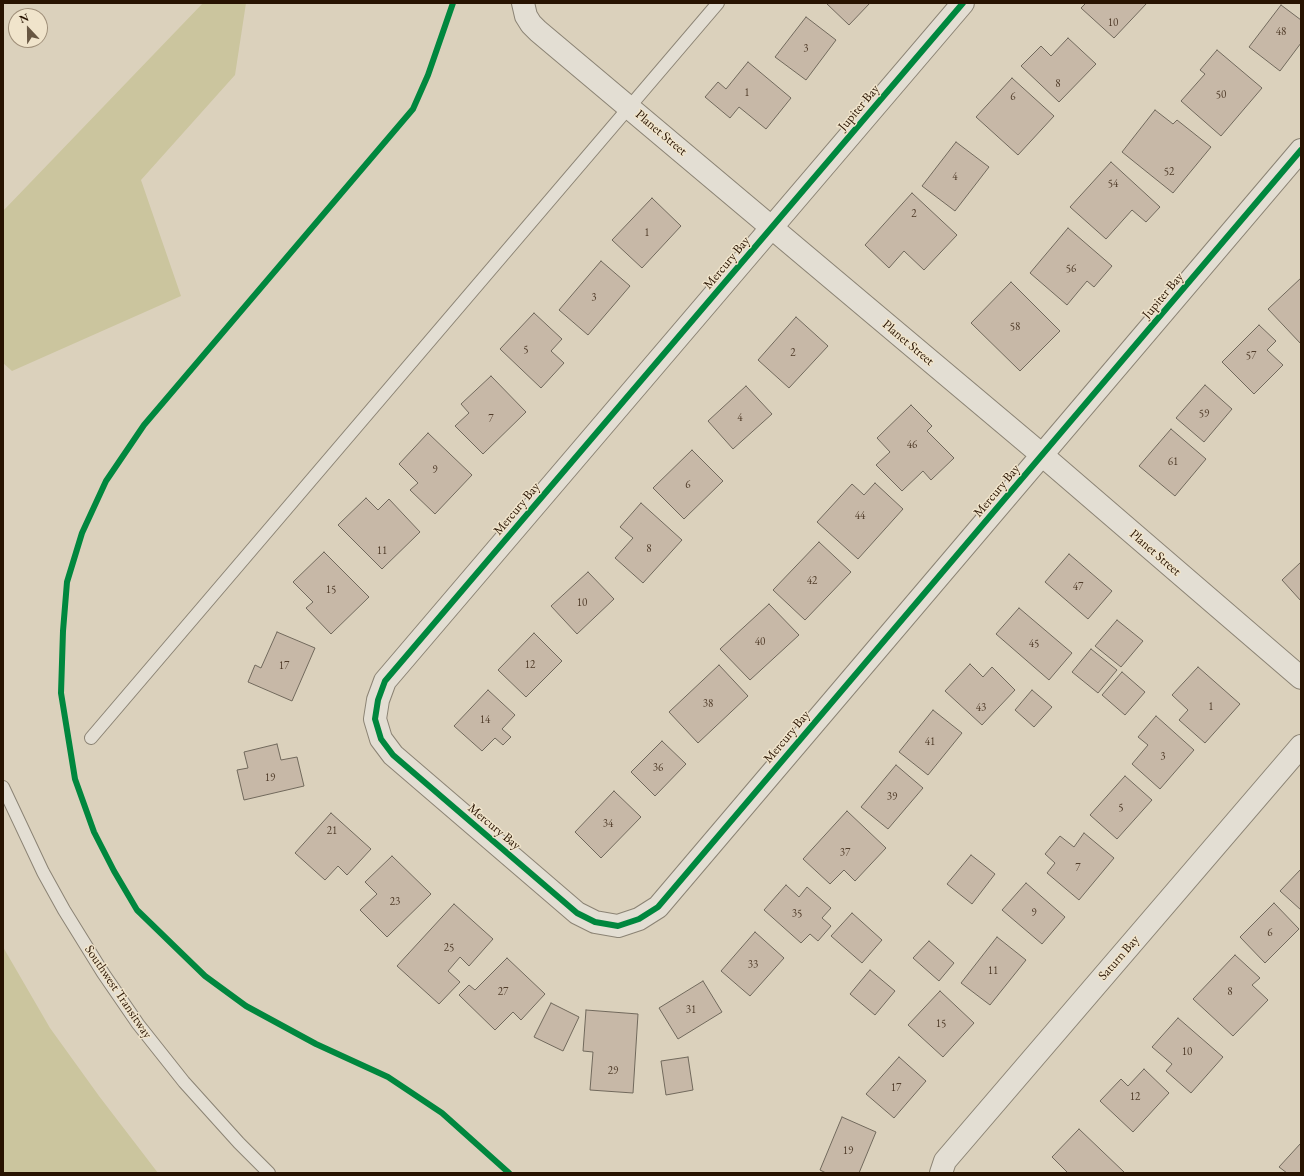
<!DOCTYPE html>
<html>
<head>
<meta charset="utf-8">
<style>
	body { margin:0 }
	#map { position:relative; width:1304px; height:1176px; overflow:hidden; background:#dbd1bc; font-family:"EB Garamond",serif }
	canvas { display:block }
	.frame { position:absolute; inset:0; border:4px solid #281301; pointer-events:none }
	.north { position:absolute; left:8px; top:8px; width:40px; height:40px; box-sizing:border-box; background:#f0e4cb; border:1px solid #a0907a; border-radius:50%; rotate:338deg; font-size:11px; font-weight:700; line-height:16px; text-align:center; color:#281301 }
	.north::after { content:''; display:block; margin:auto; width:14px; height:18px; background:#675642; clip-path:polygon(50% 0,100% 100%,50% 72%,0 100%) }
</style>
</head>
<body>
<div id="map">
<canvas width="1304" height="1176"></canvas>
<div class="frame"></div>
<div class="north">N</div>
</div>
<script>
const g = document.querySelector('canvas').getContext('2d');
g.lineJoin = 'round';
function fill(path, color) {
  g.fillStyle = color;
  g.fill(path, 'evenodd');
}
function shape(rows) {
  const path = new Path2D();
  for (const r of rows) {
    path.moveTo(r[0], r[1]);
    for (let i = 2; i < r.length; i += 2) path.lineTo(r[i], r[i + 1]);
  }
  return path;
}
function stroke(path, color, width, dash) {
  g.strokeStyle = color;
  g.lineWidth = width;
  g.lineCap = dash ? 'butt' : 'round';
  g.setLineDash(dash || []);
  g.stroke(path);
}
function drawText(font, color, halo, rows, align = 'center') {
  g.font = font + ' "EB Garamond",serif';
  g.lineWidth = 3;
  g.setLineDash([]);
  g.textBaseline = 'middle';
  g.strokeStyle = halo;
  g.fillStyle = color;
  for (const [text, x, y, turn = 0] of rows) {
    g.save();
    g.translate(x, y);
    g.rotate((+turn || 0) * Math.PI / 180);
    g.textAlign = isNaN(turn) ? turn : align;
    if (halo) g.strokeText(text, 0, 0);
    g.fillText(text, 0, 0);
    g.restore();
  }
}
fill(shape([
	[203,3,246,3,235,75,141,180,181,296,12,371,3,363,3,211],
	[3,947,50,1028,99,1096,158,1173,3,1173]
]), '#cbc59e');
const building = shape([
	[826,3,870,3,849,25,826,3],
	[1086,3,1147,3,1114,38,1081,8,1086,3],
	[1281,5,1301,20,1301,43,1280,71,1249,47,1281,5],
	[806,17,836,40,806,80,775,57,806,17],
	[1068,38,1096,64,1059,102,1021,66,1041,46,1051,56,1068,38],
	[1217,50,1262,88,1221,136,1181,101,1205,74,1200,70,1217,50],
	[748,62,791,98,766,129,739,107,730,118,705,97,718,82,726,89,748,62],
	[1012,78,1054,116,1018,155,976,117,1012,78],
	[1155,110,1173,124,1177,120,1211,147,1173,193,1122,152,1155,110],
	[956,142,989,167,955,211,922,186,956,142],
	[1111,162,1160,207,1146,222,1132,210,1106,239,1070,207,1111,162],
	[912,193,957,235,924,270,904,251,889,268,865,245,912,193],
	[652,198,681,226,642,268,612,240,652,198],
	[1068,228,1112,266,1094,287,1087,281,1067,305,1030,273,1068,228],
	[601,261,630,286,588,335,559,310,601,261],
	[1301,278,1301,344,1268,309,1301,278],
	[1011,282,1060,331,1020,371,971,323,1011,282],
	[534,313,562,339,551,351,564,363,541,388,500,349,534,313],
	[796,317,828,346,789,388,758,360,796,317],
	[1259,325,1276,341,1267,350,1283,365,1254,394,1222,362,1259,325],
	[491,376,526,412,483,454,455,426,469,413,461,404,491,376],
	[1205,385,1232,409,1204,442,1176,418,1205,385],
	[746,386,772,414,733,449,708,421,746,386],
	[911,405,932,426,927,431,954,458,931,480,923,471,902,491,876,465,890,452,877,438,911,405],
	[1171,429,1206,459,1175,496,1139,466,1171,429],
	[428,433,472,475,435,514,410,490,418,483,399,464,428,433],
	[692,450,723,481,684,519,653,488,692,450],
	[875,483,903,509,858,559,817,522,852,484,864,495,875,483],
	[366,498,378,510,389,499,420,532,382,569,338,525,366,498],
	[641,503,682,540,643,583,615,558,633,538,620,527,641,503],
	[819,542,851,572,805,620,773,590,819,542],
	[324,552,369,597,331,634,306,608,313,602,293,582,324,552],
	[1069,554,1112,591,1088,619,1045,582,1069,554],
	[1301,562,1301,601,1282,580,1301,562],
	[588,572,614,599,577,634,551,606,588,572],
	[769,604,799,635,750,680,720,649,769,604],
	[1019,608,1072,653,1049,680,996,634,1019,608],
	[1117,620,1143,641,1121,667,1095,646,1117,620],
	[277,632,315,648,292,701,248,682,255,665,261,668,277,632],
	[534,633,562,661,526,697,498,670,534,633],
	[1091,649,1117,670,1098,693,1072,672,1091,649],
	[970,664,983,677,992,667,1015,690,982,725,945,691,970,664],
	[719,665,748,696,698,743,669,712,719,665],
	[1198,667,1240,704,1205,743,1179,720,1188,710,1172,695,1198,667],
	[1122,672,1145,692,1125,715,1102,695,1122,672],
	[488,690,515,715,502,729,511,737,503,745,495,738,482,751,454,726,488,690],
	[1032,690,1052,707,1034,727,1015,710,1032,690],
	[933,710,962,733,928,775,899,752,933,710],
	[1156,716,1194,750,1160,789,1132,764,1148,745,1138,737,1156,716],
	[662,741,686,764,655,796,631,772,662,741],
	[277,744,281,760,297,757,304,786,244,800,237,770,248,768,244,752,277,744],
	[896,765,923,788,888,829,861,807,896,765],
	[1125,776,1152,800,1117,839,1090,815,1125,776],
	[614,791,641,817,601,858,575,832,614,791],
	[847,811,886,848,855,881,844,870,830,884,803,859,847,811],
	[331,813,371,849,347,875,338,866,325,880,295,853,331,813],
	[1084,833,1114,858,1079,900,1047,873,1055,863,1045,854,1060,836,1074,847,1084,833],
	[971,855,995,874,972,904,947,884,971,855],
	[392,856,431,894,387,937,360,910,377,894,365,882,392,856],
	[1301,869,1301,910,1280,891,1301,869],
	[1026,883,1065,917,1042,944,1002,910,1026,883],
	[786,885,799,897,807,887,831,908,822,918,831,926,818,941,810,934,801,943,764,910,786,885],
	[1274,903,1299,929,1265,963,1240,937,1274,903],
	[454,904,493,939,469,966,460,957,448,971,460,982,439,1004,397,966,454,904],
	[852,913,882,940,862,963,831,936,852,913],
	[755,932,784,958,750,996,721,971,755,932],
	[997,937,1026,960,990,1005,961,983,997,937],
	[929,941,954,963,939,981,913,958,929,941],
	[1235,955,1260,978,1252,985,1268,1000,1233,1036,1193,999,1235,955],
	[507,958,545,994,521,1020,513,1012,495,1030,459,995,469,985,475,990,507,958],
	[870,970,895,991,875,1015,850,994,870,970],
	[703,981,722,1012,678,1039,659,1008,703,981],
	[940,991,974,1023,943,1057,908,1025,940,991],
	[551,1003,579,1017,563,1051,534,1037,551,1003],
	[586,1010,638,1014,633,1093,590,1090,593,1052,583,1051,586,1010],
	[1178,1018,1223,1057,1191,1093,1166,1071,1172,1064,1152,1047,1178,1018],
	[688,1057,693,1090,666,1095,661,1061,688,1057],
	[899,1057,926,1081,894,1118,866,1094,899,1057],
	[1144,1069,1169,1093,1133,1132,1100,1101,1121,1079,1128,1086,1144,1069],
	[842,1117,876,1132,859,1173,826,1173,820,1170,842,1117],
	[1079,1129,1124,1172,1123,1173,1068,1173,1052,1157,1079,1129],
	[1301,1143,1301,1173,1287,1173,1279,1167,1301,1143]
]);
fill(building, '#c7b8a7');
stroke(building, '#71695c', 1);
const lane = shape([
	[91,738,718,3],
	[3,787,43,872,64,910,103,973,138,1024,184,1082,239,1143,269,1173]
]);
const street = shape([
	[523,3,526,16,531,24,538,31,1042,455,1301,678],
	[963,3,385,681,378,700,375,719,381,739,393,755,577,913,595,922,618,926,639,919,658,907,1301,150],
	[941,1173,945,1161,1301,746]
]);
stroke(lane, '#8b8374', 14);
stroke(street, '#8b8374', 24);
stroke(lane, '#e3ded3', 12);
stroke(street, '#e3ded3', 22);
stroke(shape([
	[453,3,428,75,413,109,144,425,106,481,82,533,67,582,63,631,61,693,75,779,94,832,114,871,137,910,205,976,246,1006,316,1044,388,1077,442,1113,509,1173],
	[963,3,385,681,378,700,375,719,381,739,393,755,577,913,595,922,618,926,639,919,658,907,1301,150]
]), '#00873e', 6);
drawText('11px', '#503c2a', null, [
	["10",1113,23],
	["48",1281,32],
	["3",806,49],
	["8",1058,84],
	["1",747,93],
	["50",1221,95],
	["6",1013,97],
	["52",1169,172],
	["4",955,177],
	["54",1113,184],
	["2",914,214],
	["1",647,233],
	["56",1071,269],
	["3",594,298],
	["58",1015,327],
	["5",526,350],
	["2",793,353],
	["57",1251,356],
	["59",1204,414],
	["4",740,418],
	["7",491,419],
	["46",912,445],
	["61",1173,462],
	["9",435,470],
	["6",688,485],
	["44",860,516],
	["8",649,549],
	["11",382,551],
	["42",812,581],
	["47",1078,587],
	["15",331,590],
	["10",582,603],
	["40",760,642],
	["45",1034,644],
	["12",530,665],
	["17",284,666],
	["38",708,704],
	["1",1211,707],
	["43",981,708],
	["14",485,720],
	["41",930,742],
	["3",1163,757],
	["36",658,768],
	["19",270,778],
	["39",892,797],
	["5",1121,808],
	["34",608,824],
	["21",332,831],
	["37",845,853],
	["7",1078,868],
	["23",395,902],
	["9",1034,913],
	["35",797,914],
	["6",1270,933],
	["25",449,948],
	["33",753,965],
	["11",993,971],
	["27",503,992],
	["8",1230,992],
	["31",691,1010],
	["15",941,1024],
	["10",1187,1052],
	["29",613,1071],
	["17",896,1088],
	["12",1135,1097],
	["19",848,1151]
]);
drawText('13px', '#281301', '#f0e4cb', [
	["Jupiter Bay",859,108,-50],
	["Planet Street",661,133,40],
	["Mercury Bay",727,263,-50],
	["Jupiter Bay",1163,296,-50],
	["Planet Street",908,343,40],
	["Mercury Bay",997,491,-50],
	["Mercury Bay",517,509,-50],
	["Planet Street",1155,553,41],
	["Mercury Bay",787,737,-50],
	["Mercury Bay",494,827,40],
	["Saturn Bay",1119,958,-49],
	["Southwest Transitway",118,992,56]
]);
</script>
</body>
</html>
